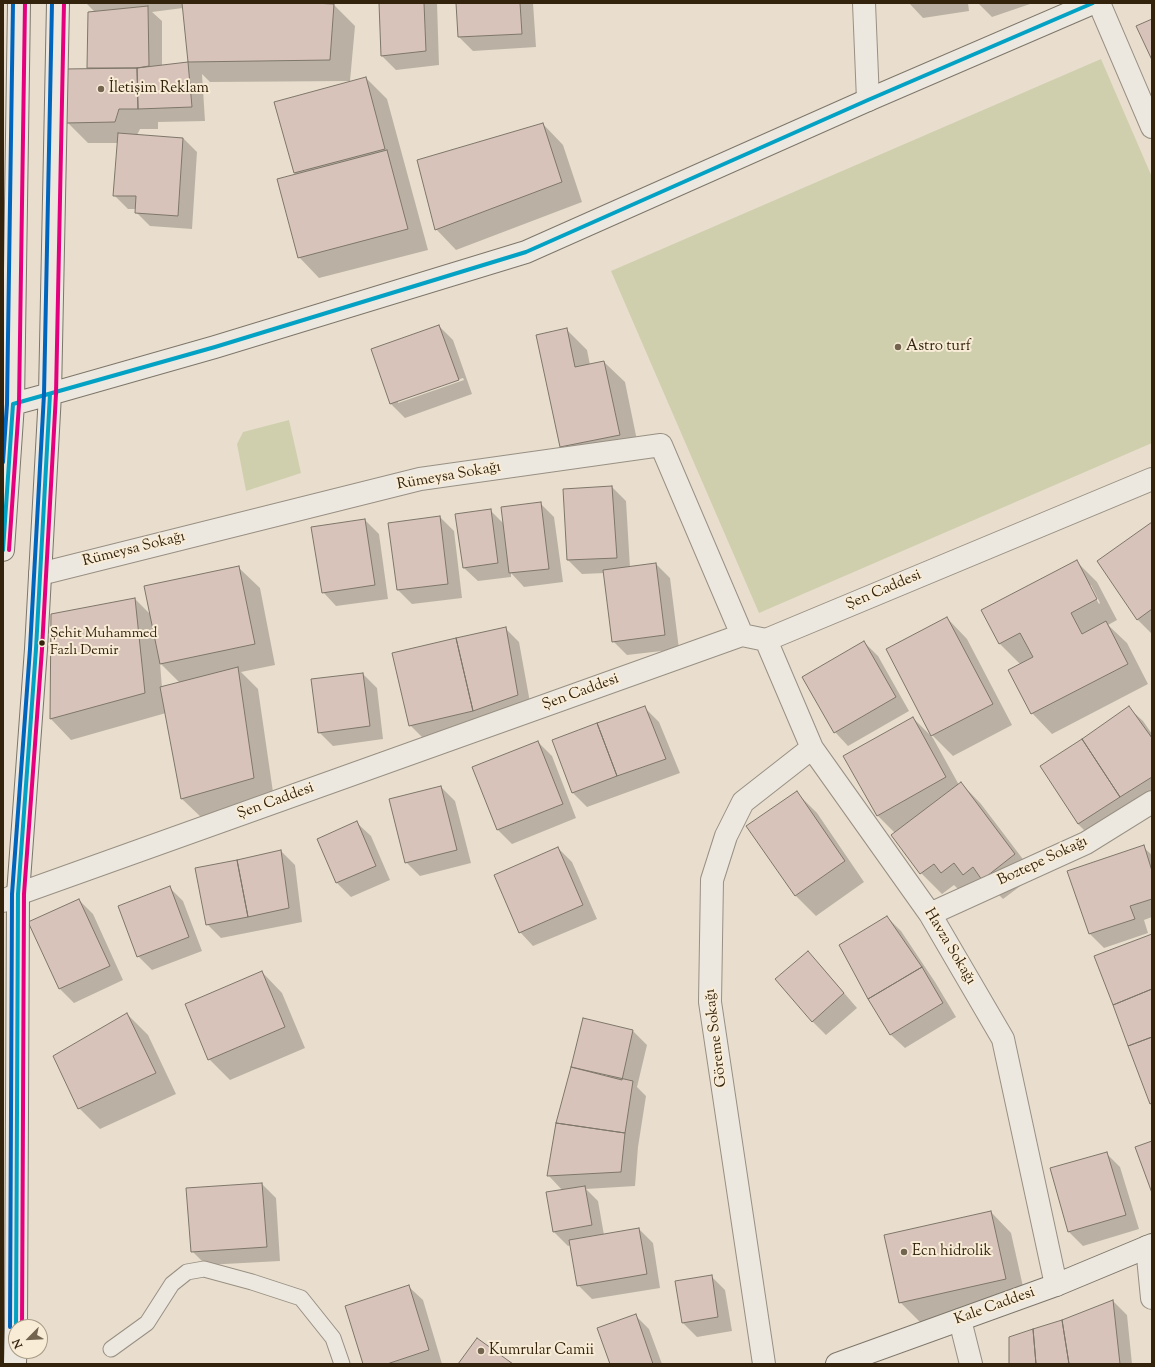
<!DOCTYPE html>
<html>
<head>
<meta charset="utf-8">
<style>
	body { margin:0 }
	#map { position:relative; width:1155px; height:1367px; overflow:hidden; background:#e9decd; font-family:"Sorts Mill Goudy",serif }
	canvas { display:block }
	.frame { position:absolute; inset:0; border:4px solid #33230c; pointer-events:none }
	.north { position:absolute; left:8px; top:1319px; width:40px; height:40px; box-sizing:border-box; background:#f8ecd7; border:1px solid #a99c86; border-radius:50%; rotate:246deg; font-size:11px; font-weight:700; line-height:16px; text-align:center; color:#33230c }
	.north::after { content:''; display:block; margin:auto; width:14px; height:18px; background:#736450; clip-path:polygon(50% 0,100% 100%,50% 72%,0 100%) }
</style>
</head>
<body>
<div id="map">
<canvas width="1155" height="1367"></canvas>
<div class="frame"></div>
<div class="north">N</div>
</div>
<script>
const g = document.querySelector('canvas').getContext('2d');
g.lineJoin = 'round';
function fill(path, color) {
  g.fillStyle = color;
  g.fill(path, 'evenodd');
}
function shape(rows) {
  const path = new Path2D();
  for (const r of rows) {
    path.moveTo(r[0], r[1]);
    for (let i = 2; i < r.length; i += 2) path.lineTo(r[i], r[i + 1]);
  }
  return path;
}
function stroke(path, color, width, dash) {
  g.strokeStyle = color;
  g.lineWidth = width;
  g.lineCap = dash ? 'butt' : 'round';
  g.setLineDash(dash || []);
  g.stroke(path);
}
function drawText(font, color, halo, rows, align = 'center') {
  g.font = font + ' "Sorts Mill Goudy",serif';
  g.lineWidth = 4;
  g.setLineDash([]);
  g.textBaseline = 'middle';
  g.strokeStyle = halo;
  g.fillStyle = color;
  for (const [text, x, y, turn = 0] of rows) {
    g.save();
    g.translate(x, y);
    g.rotate((+turn || 0) * Math.PI / 180);
    g.textAlign = isNaN(turn) ? turn : align;
    if (halo) g.strokeText(text, 0, 0);
    g.fillText(text, 0, 0);
    g.restore();
  }
}
fill(shape([
	[1101,59,1152,177,1152,443,759,613,611,271],
	[289,420,301,473,246,491,237,444,243,432]
]), '#cfcfae');
fill(shape([
	[86,3,297,3,334,5,355,26,350,81,210,82,202,74,205,121,158,122,158,129,140,129,137,135,183,138,197,152,192,229,150,226,136,212,136,209,128,209,114,195,118,143,88,143,67,122,90,70,88,68,89,13,95,12],
	[183,8,189,63,162,66,162,21,152,12],
	[380,3,437,3,439,65,396,70,382,56],
	[457,3,533,3,536,47,473,51,459,37],
	[909,3,968,3,969,11,923,18],
	[978,3,1033,3,992,17],
	[366,78,387,99,428,250,319,278,299,257,296,175,294,173],
	[543,124,563,145,582,202,456,250,436,229],
	[439,326,453,340,472,394,405,418,391,404,372,350],
	[463,378,464,380,398,403,398,401],
	[566,329,587,350,590,365,604,362,625,382,640,455,582,467,561,447],
	[612,487,626,501,630,568,656,564,670,578,679,649,627,655,613,641,605,573,582,574,568,560,564,490],
	[540,503,554,517,563,582,524,587,511,573,511,577,478,581,464,568,490,510,504,524],
	[440,517,454,531,462,598,412,604,398,590],
	[365,520,379,534,388,599,336,606,323,592],
	[1152,523,1152,634,1137,619],
	[1077,562,1097,582,1117,620,1108,625,1127,643,1148,684,1052,734,1032,713,1021,665,1000,644,982,611],
	[1088,585,1091,585,1100,603,1099,604],
	[239,568,260,588,275,665,241,672,258,689,274,799,203,819,182,799,166,713,71,740,51,719,52,615,135,599,151,615],
	[160,663,180,683,162,688],
	[947,618,967,639,1012,725,953,756,933,736,887,649],
	[505,628,519,642,531,708,424,739,410,725],
	[864,642,878,656,909,711,848,746,835,732],
	[363,674,377,688,383,739,333,746,319,732],
	[645,708,659,722,680,773,587,807,573,793,553,740],
	[1129,708,1143,721,1152,734,1152,800,1092,838,1078,824,1042,767],
	[913,718,933,738,959,785,961,783,981,804,1035,875,1003,899,992,888,962,893,954,885,942,894,921,873,895,833,878,816],
	[538,742,552,756,576,818,512,844,498,830],
	[441,787,455,801,471,863,420,876,406,862],
	[796,792,817,813,864,882,816,916,795,895],
	[357,823,371,836,390,880,351,897,337,883,318,839],
	[1143,847,1152,855,1152,917,1144,920,1148,933,1104,948,1090,934],
	[558,848,572,862,597,919,533,946,520,932],
	[281,851,295,865,302,922,221,938,207,924],
	[170,888,183,901,202,951,152,970,138,956],
	[79,900,93,914,123,980,74,1003,60,989],
	[887,917,901,931,935,982,956,1017,905,1048,891,1035,840,945],
	[807,952,821,966,857,1008,826,1035,812,1021],
	[262,972,282,993,305,1048,230,1080,209,1059],
	[127,1014,148,1035,176,1094,100,1129,79,1108],
	[633,1031,647,1045,637,1087,646,1096,638,1147,635,1186,586,1189,598,1201,604,1235,639,1229,653,1243,660,1288,592,1299,578,1285,571,1245,568,1246,554,1232,563,1191,549,1176],
	[1106,1153,1120,1167,1139,1229,1083,1246,1069,1232,1051,1169],
	[262,1184,276,1198,280,1261,206,1265,192,1251],
	[991,1212,1011,1233,1026,1300,921,1323,900,1302],
	[711,1276,725,1290,732,1331,697,1337,683,1323],
	[409,1287,423,1300,442,1364,364,1364],
	[1113,1301,1127,1315,1132,1364,1010,1364,1062,1321],
	[635,1315,649,1329,662,1364,611,1364]
]), '#0003');
const building = shape([
	[182,3,313,3,334,4,330,60,188,62,182,3],
	[379,3,424,3,426,51,381,56,379,3],
	[456,3,520,3,522,34,458,37,456,3],
	[148,6,149,66,137,68,87,68,88,12,148,6],
	[1152,19,1152,60,1136,26,1152,19],
	[188,62,192,107,138,109,137,68,188,62],
	[137,68,138,109,119,109,115,122,66,123,65,69,137,68],
	[366,77,385,149,294,173,274,102,366,77],
	[543,123,562,182,435,230,417,160,543,123],
	[118,133,183,138,178,216,135,213,136,196,113,196,118,133],
	[387,150,408,229,298,258,277,179,387,150],
	[439,325,459,380,390,404,371,349,439,325],
	[567,328,575,367,604,361,620,435,560,447,536,335,567,328],
	[612,486,617,558,567,560,563,489,612,486],
	[541,502,549,569,509,573,501,507,541,502],
	[491,509,498,563,463,568,455,514,491,509],
	[440,516,448,584,397,590,388,523,440,516],
	[365,519,375,585,322,593,311,527,365,519],
	[1152,522,1152,609,1137,620,1097,561,1152,522],
	[1077,560,1097,599,1071,613,1082,634,1106,621,1128,664,1031,714,1008,670,1033,657,1020,633,999,644,981,610,1077,560],
	[656,563,665,635,612,642,603,570,656,563],
	[239,566,255,644,160,664,144,586,239,566],
	[135,598,145,693,50,719,51,614,135,598],
	[947,617,993,704,931,736,886,649,947,617],
	[506,627,518,695,473,711,456,638,506,627],
	[456,638,473,711,409,726,392,653,456,638],
	[864,641,896,697,834,733,802,677,864,641],
	[238,667,254,778,181,799,160,687,238,667],
	[363,673,370,726,318,733,311,679,363,673],
	[645,706,666,759,617,776,597,723,645,706],
	[1129,706,1152,738,1152,777,1120,797,1082,739,1129,706],
	[913,717,946,777,877,816,843,756,913,717],
	[597,723,617,776,572,793,552,740,597,723],
	[1082,739,1120,797,1078,824,1040,766,1082,739],
	[538,741,563,804,497,830,472,767,538,741],
	[961,782,1015,854,982,880,973,867,963,875,954,863,941,873,934,864,920,874,891,835,961,782],
	[441,786,457,850,405,863,389,799,441,786],
	[797,791,845,861,795,896,746,826,797,791],
	[357,821,376,866,336,883,317,839,357,821],
	[1144,845,1152,871,1152,899,1130,906,1135,919,1089,934,1067,871,1144,845],
	[558,847,583,905,519,933,494,875,558,847],
	[281,850,289,908,248,917,237,860,281,850],
	[237,860,248,917,206,925,195,868,237,860],
	[170,886,189,937,137,957,118,906,170,886],
	[79,899,110,966,59,989,28,922,79,899],
	[887,916,922,967,868,999,839,945,887,916],
	[1152,934,1152,989,1113,1005,1094,956,1152,934],
	[808,951,844,993,812,1022,775,979,808,951],
	[922,967,943,1003,890,1035,868,999,922,967],
	[262,971,285,1027,208,1060,185,1004,262,971],
	[1152,989,1152,1037,1128,1046,1113,1005,1152,989],
	[127,1013,156,1073,78,1109,53,1056,127,1013],
	[583,1018,633,1030,622,1080,571,1067,583,1018],
	[1152,1037,1152,1103,1150,1104,1128,1046,1152,1037],
	[571,1067,633,1081,625,1133,556,1123,571,1067],
	[556,1123,625,1133,621,1172,547,1176,556,1123],
	[1152,1141,1152,1193,1135,1147,1152,1141],
	[1107,1152,1126,1215,1068,1232,1050,1168,1107,1152],
	[262,1183,267,1247,191,1252,186,1188,262,1183],
	[585,1186,592,1225,553,1232,546,1192,585,1186],
	[991,1211,1006,1279,899,1303,884,1235,991,1211],
	[639,1228,647,1274,577,1286,569,1240,639,1228],
	[712,1275,718,1317,682,1323,675,1281,712,1275],
	[409,1285,429,1350,387,1364,363,1364,345,1306,409,1285],
	[1113,1300,1120,1364,1069,1364,1062,1320,1113,1300],
	[636,1314,653,1364,610,1364,597,1328,636,1314],
	[1062,1320,1069,1364,1036,1364,1033,1329,1062,1320],
	[1033,1329,1036,1364,1009,1364,1009,1337,1033,1329],
	[477,1338,513,1364,458,1364,477,1338]
]);
fill(building, '#d7c3b9');
stroke(building, '#7e766a', 1);
const lane = shape([
	[111,1349,147,1323,172,1284,187,1272,204,1269,252,1282,301,1298,333,1338,342,1364]
]);
const street = shape([
	[864,3,868,100],
	[1099,3,1152,127],
	[40,574,420,479,661,445,742,635],
	[766,640,812,748,930,914,1003,1039,1056,1285],
	[3,901,18,894,742,635,766,640,1152,479],
	[930,914,1086,843,1152,802],
	[1147,1247,1152,1298],
	[960,1320,971,1364],
	[764,1364,710,1002,712,880,726,836,743,802,812,748]
]);
const secondary = shape([
	[3,404,13,404,50,394,215,347,526,252,868,100,1093,3],
	[3,550,13,404,19,3],
	[16,1327,18,894,36,649,50,394,58,3],
	[15,1364,16,1328],
	[837,1364,1056,1285,1152,1245]
]);
stroke(lane, '#989083', 17);
stroke(street, '#989083', 24);
stroke(secondary, '#7e766a', 24);
stroke(lane, '#ece7df', 15);
stroke(street, '#ece7df', 22);
stroke(secondary, '#ece7df', 22);
stroke(shape([
	[13,404,215,347,526,252,868,100,1093,3],
	[3,550,13,404],
	[16,1327,18,894,36,649,50,394]
]), '#03a2c4', 4);
stroke(shape([
	[9,550,19,404,25,3],
	[22,1327,24,894,42,649,56,394,64,3]
]), '#e5007d', 4);
stroke(shape([
	[3,462,7,404,13,3],
	[10,1327,12,894,30,649,44,394,52,3]
]), '#0065bd', 4);
for (const [x, y, r, color] of [
	[101,89,4,"#736450"],
	[898,347,4,"#736450"],
	[42,643,3.5,"#33230c"],
	[904,1252,4,"#736450"],
	[481,1351,4,"#736450"]
]) {
  const dot = new Path2D();
  dot.arc(x, y, r, 0, 2 * Math.PI);
  g.fillStyle = color;
  g.fill(dot);
  stroke(dot, '#f8ecd7', 1.5);
}
drawText('14px', '#33230c', '#f8ecd7', [
	["Şehit Muhammed",50,635],
	["Fazlı Demir",50,652]
], 'left');
drawText('15px', '#33230c', '#f8ecd7', [
	["İletişim Reklam",109,89],
	["Astro turf",906,347],
	["Ecn hidrolik",912,1252],
	["Kumrular Camii",489,1351]
], 'left');
drawText('15px', '#33230c', '#f8ecd7', [
	["Rümeysa Sokağı",449,477,-10],
	["Rümeysa Sokağı",134,550,-14],
	["Şen Caddesi",884,591,-23],
	["Şen Caddesi",581,693,-20],
	["Şen Caddesi",276,802,-20],
	["Boztepe Sokağı",1043,862,-25],
	["Havza Sokağı",949,947,59],
	["Göreme Sokağı",717,1038,-97],
	["Kale Caddesi",995,1307,-20]
]);
</script>
</body>
</html>
